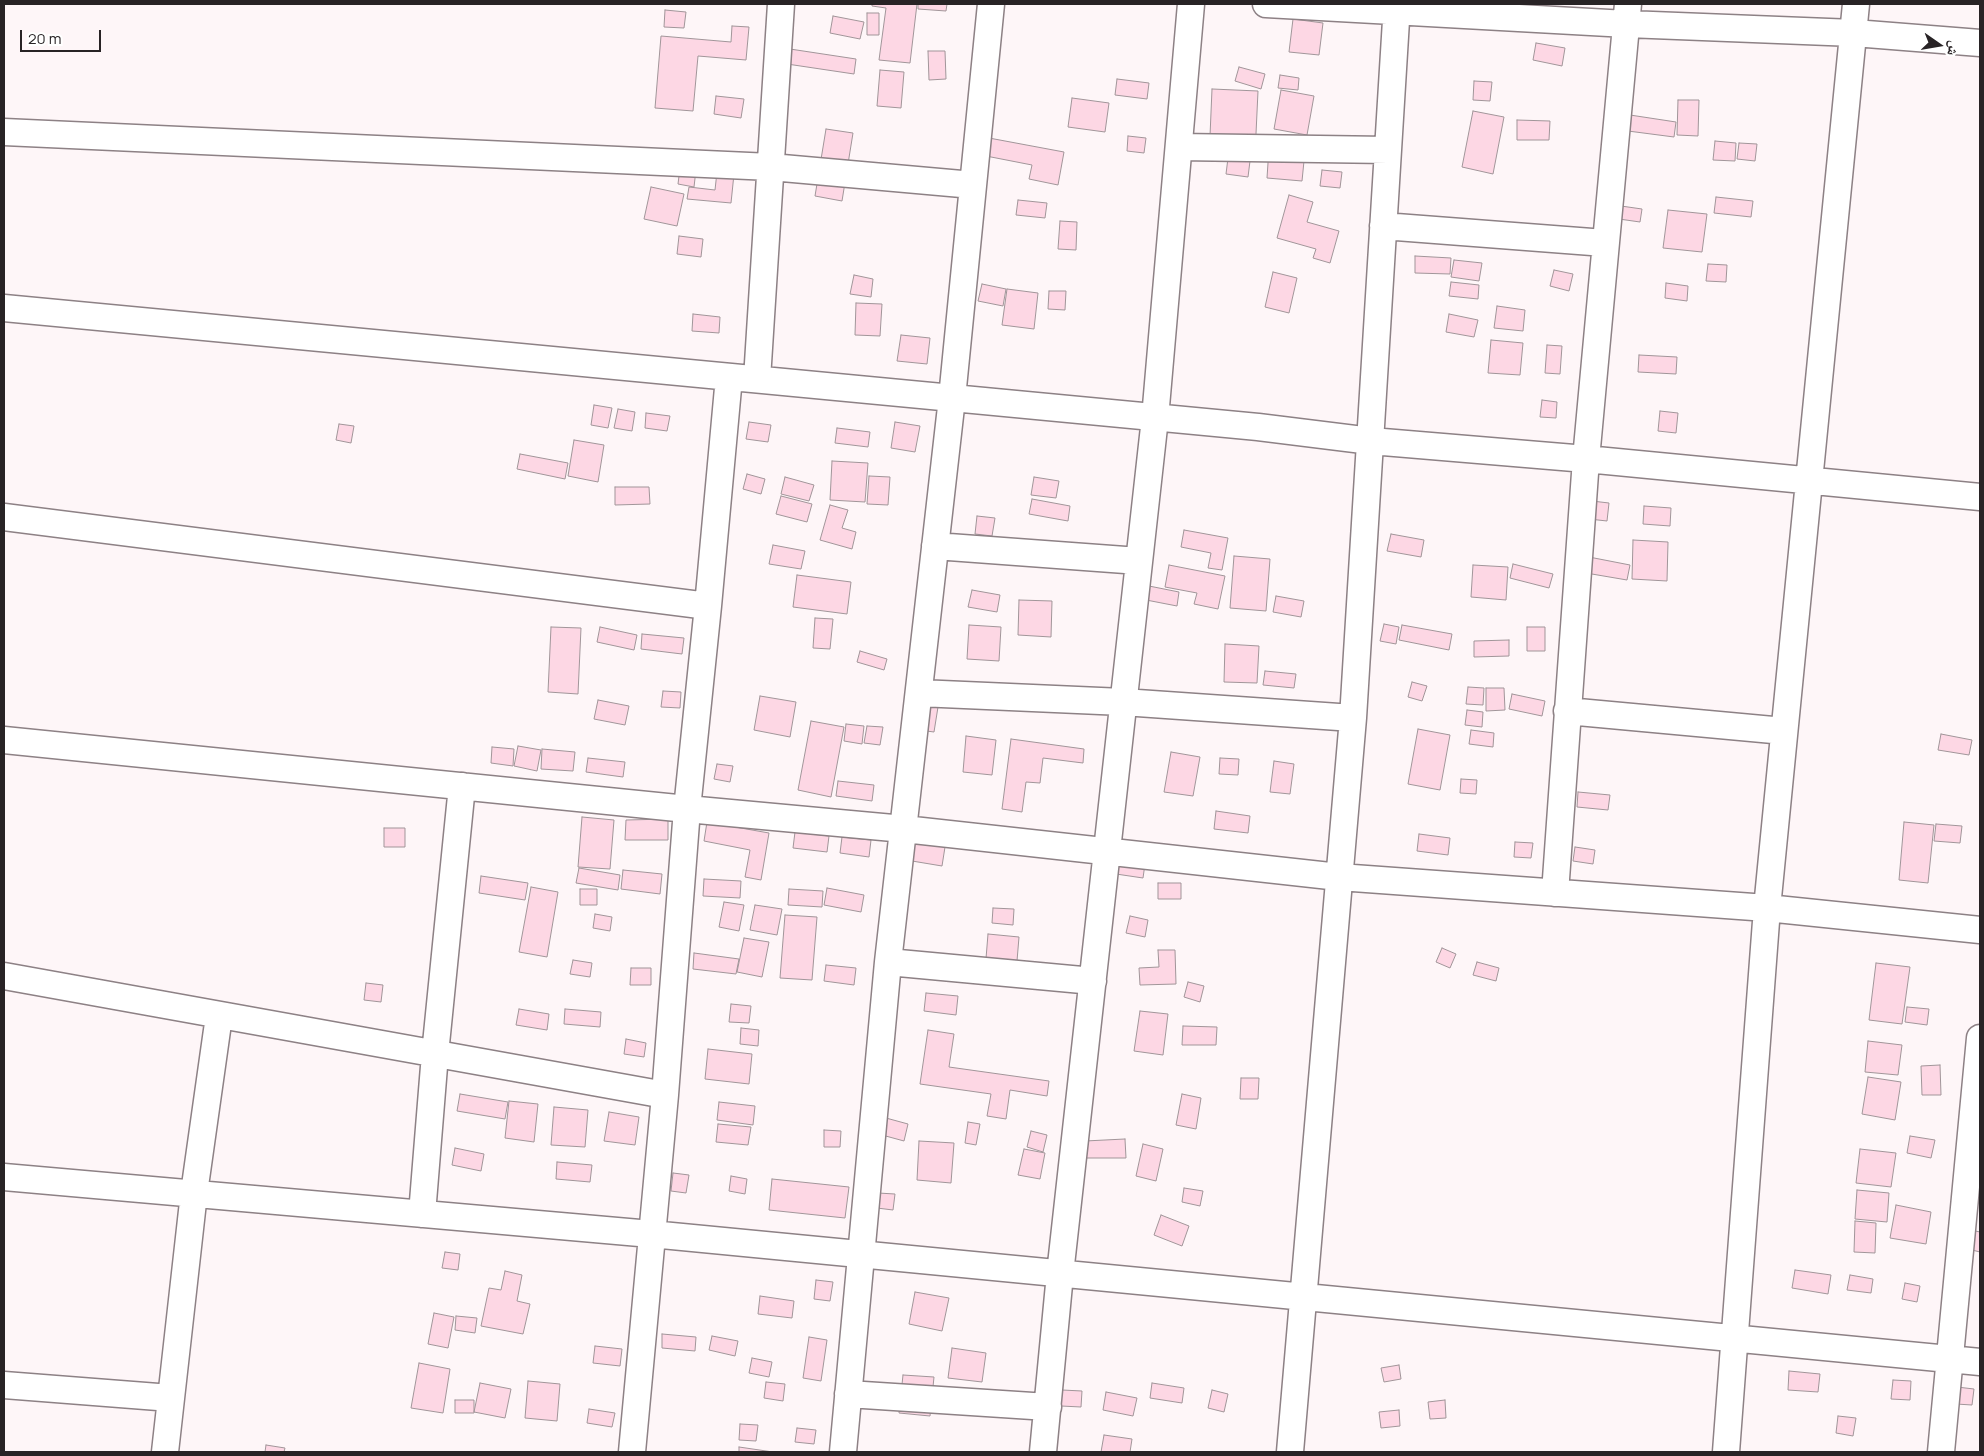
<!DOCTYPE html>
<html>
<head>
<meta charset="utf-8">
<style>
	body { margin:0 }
	#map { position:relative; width:1984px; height:1456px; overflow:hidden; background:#fef6f8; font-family:Manrope,"Noto Naskh Arabic",sans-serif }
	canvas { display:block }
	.frame { position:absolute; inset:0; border:5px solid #282325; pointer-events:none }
	.north { position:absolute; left:1914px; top:20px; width:50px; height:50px; -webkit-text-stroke:4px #fff; paint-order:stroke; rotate:103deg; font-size:14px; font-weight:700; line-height:20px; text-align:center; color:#282325 }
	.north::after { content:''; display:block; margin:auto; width:18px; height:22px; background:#282325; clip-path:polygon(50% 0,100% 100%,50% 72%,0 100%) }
	.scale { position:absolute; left:20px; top:30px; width:81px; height:22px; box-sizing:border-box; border:2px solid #282325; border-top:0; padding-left:6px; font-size:15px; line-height:18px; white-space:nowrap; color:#282325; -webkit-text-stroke:4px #fff; paint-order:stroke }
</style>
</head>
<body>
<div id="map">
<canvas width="1984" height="1456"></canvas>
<div class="frame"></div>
<div class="north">ش</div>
<div class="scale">20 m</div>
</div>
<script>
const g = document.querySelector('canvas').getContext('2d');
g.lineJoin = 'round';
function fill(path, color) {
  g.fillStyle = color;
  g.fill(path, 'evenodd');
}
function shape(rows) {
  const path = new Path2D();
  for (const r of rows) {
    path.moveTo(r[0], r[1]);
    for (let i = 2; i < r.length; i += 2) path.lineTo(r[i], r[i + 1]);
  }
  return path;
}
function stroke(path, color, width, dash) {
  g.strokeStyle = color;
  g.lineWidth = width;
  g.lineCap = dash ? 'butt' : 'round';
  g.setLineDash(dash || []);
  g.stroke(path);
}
const building = shape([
	[872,4,917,4,910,63,879,60,886,8,872,6,872,4],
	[918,4,947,4,946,11,918,9,918,4],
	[665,10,686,12,684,28,664,27,665,10],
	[867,13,879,13,879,35,867,35,867,13],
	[833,16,864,22,860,39,830,33,833,16],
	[1293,19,1323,23,1319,55,1289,52,1293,19],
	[732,26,749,27,746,60,698,56,693,111,655,108,661,36,731,42,732,26],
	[1536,43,1565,48,1562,66,1533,60,1536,43],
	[790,49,856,59,854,74,787,64,790,49],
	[928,51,945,51,946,79,929,80,928,51],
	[1239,67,1265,74,1261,89,1235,81,1239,67],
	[880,70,904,72,901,108,877,106,880,70],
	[1280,75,1299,78,1298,90,1278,88,1280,75],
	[1117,79,1149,83,1147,99,1115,95,1117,79],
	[1474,81,1492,82,1490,101,1473,100,1474,81],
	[1212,89,1258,91,1255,155,1210,136,1212,89],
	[1281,90,1314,96,1307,135,1274,129,1281,90],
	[716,96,744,99,741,118,714,114,716,96],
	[1072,98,1109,103,1105,132,1068,127,1072,98],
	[1678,100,1699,100,1698,136,1677,135,1678,100],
	[1473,111,1504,117,1493,174,1462,167,1473,111],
	[1630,115,1676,122,1674,137,1628,131,1630,115],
	[1517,120,1550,121,1549,140,1517,140,1517,120],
	[826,129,853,133,842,201,815,196,826,129],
	[1128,136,1146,138,1144,153,1127,151,1128,136],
	[989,138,1064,152,1058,185,1029,179,1032,165,986,156,989,138],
	[1715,141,1736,143,1735,161,1713,160,1715,141],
	[1739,143,1757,144,1755,161,1737,159,1739,143],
	[1269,148,1305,151,1302,181,1267,178,1269,148],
	[1228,158,1250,161,1248,177,1226,174,1228,158],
	[680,168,696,170,694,187,678,184,680,168],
	[1322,170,1342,172,1340,188,1320,186,1322,170],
	[717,172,734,174,731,203,687,199,689,187,715,190,717,172],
	[651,187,684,194,677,226,644,219,651,187],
	[1289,195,1313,202,1307,222,1339,231,1330,263,1313,258,1316,249,1277,238,1289,195],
	[1716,197,1753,201,1751,217,1714,213,1716,197],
	[1018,200,1047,203,1045,218,1016,215,1018,200],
	[1621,206,1642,209,1640,222,1619,219,1621,206],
	[1668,210,1707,214,1702,252,1663,248,1668,210],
	[1060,221,1077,222,1076,250,1058,249,1060,221],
	[679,236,703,239,701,257,677,254,679,236],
	[1415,256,1451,258,1450,274,1415,273,1415,256],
	[1454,260,1482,263,1479,281,1451,277,1454,260],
	[1708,264,1727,265,1726,282,1706,281,1708,264],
	[1554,270,1573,274,1569,291,1550,286,1554,270],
	[1273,272,1297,278,1289,313,1265,307,1273,272],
	[854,275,873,279,871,297,850,294,854,275],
	[1451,282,1479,285,1478,299,1449,296,1451,282],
	[1666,283,1688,286,1687,301,1665,298,1666,283],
	[982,284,1006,289,1003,306,978,301,982,284],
	[1007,289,1038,293,1034,329,1002,325,1007,289],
	[1049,291,1066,291,1065,310,1048,309,1049,291],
	[856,303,882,304,880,336,855,335,856,303],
	[1497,306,1525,310,1523,331,1494,328,1497,306],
	[693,314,720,317,719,333,692,331,693,314],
	[1449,314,1478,320,1474,337,1446,332,1449,314],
	[901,335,930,338,927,364,897,361,901,335],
	[1491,340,1523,343,1520,375,1488,373,1491,340],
	[1547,345,1562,346,1560,374,1545,373,1547,345],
	[1639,355,1677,357,1676,374,1638,372,1639,355],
	[1542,400,1557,402,1556,418,1540,417,1542,400],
	[594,405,612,408,608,428,591,425,594,405],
	[618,409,635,412,632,431,614,428,618,409],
	[1660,411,1678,413,1676,433,1658,431,1660,411],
	[646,413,670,416,667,431,645,428,646,413],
	[749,422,771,425,768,442,746,439,749,422],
	[895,422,920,426,915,452,891,448,895,422],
	[339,424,354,426,351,443,336,440,339,424],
	[837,428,870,432,868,447,835,443,837,428],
	[574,440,604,445,598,482,568,476,574,440],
	[520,454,568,463,565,479,517,469,520,454],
	[832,461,868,463,865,502,830,500,832,461],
	[747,474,765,479,761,494,743,489,747,474],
	[869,476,890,477,888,505,867,504,869,476],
	[785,477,814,485,809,501,781,494,785,477],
	[1034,477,1059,481,1056,498,1031,495,1034,477],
	[615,487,649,487,650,504,615,505,615,487],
	[781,496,812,504,807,522,776,514,781,496],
	[1032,499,1070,506,1068,521,1029,514,1032,499],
	[1592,501,1609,503,1607,521,1589,519,1592,501],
	[830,505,848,510,842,528,856,532,852,549,820,540,830,505],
	[1644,506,1671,508,1670,526,1643,524,1644,506],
	[977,516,995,518,992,536,975,534,977,516],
	[1184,530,1228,538,1222,570,1208,568,1211,553,1181,547,1184,530],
	[1391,534,1424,540,1421,557,1387,551,1391,534],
	[1633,540,1668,542,1667,581,1632,579,1633,540],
	[773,545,805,551,801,569,769,564,773,545],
	[1234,556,1270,559,1266,611,1230,608,1234,556],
	[1589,557,1630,565,1627,580,1586,573,1589,557],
	[1513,564,1553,574,1549,588,1510,578,1513,564],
	[1169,565,1225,576,1218,609,1194,604,1197,593,1165,587,1169,565],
	[1473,565,1508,567,1506,600,1471,597,1473,565],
	[797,575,851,582,847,614,793,607,797,575],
	[1144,585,1179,592,1177,606,1141,599,1144,585],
	[972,590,1000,595,997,612,968,607,972,590],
	[1276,596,1304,601,1301,617,1273,612,1276,596],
	[1019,600,1052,601,1051,637,1018,635,1019,600],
	[815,618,833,619,830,649,813,648,815,618],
	[1384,624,1399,627,1396,644,1380,641,1384,624],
	[969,625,1001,627,999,661,967,659,969,625],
	[1402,625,1452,634,1449,650,1399,640,1402,625],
	[551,627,581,628,578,694,548,692,551,627],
	[600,627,637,635,634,650,597,642,600,627],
	[1527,627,1545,627,1545,651,1527,651,1527,627],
	[642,634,684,638,682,654,641,649,642,634],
	[1509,640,1509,656,1474,657,1474,641,1509,640],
	[1225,644,1259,646,1257,683,1224,682,1225,644],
	[860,651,887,659,884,670,857,662,860,651],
	[1265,671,1296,674,1294,688,1263,685,1265,671],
	[1412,682,1427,686,1422,701,1408,697,1412,682],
	[1468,687,1484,688,1483,705,1466,704,1468,687],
	[1486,688,1504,688,1505,710,1486,711,1486,688],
	[663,691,681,692,680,708,661,707,663,691],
	[1512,694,1545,701,1542,716,1509,709,1512,694],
	[760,696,796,702,790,737,754,730,760,696],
	[598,700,629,706,625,725,594,719,598,700],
	[922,705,938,707,934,732,919,730,922,705],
	[1467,710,1483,712,1482,727,1465,725,1467,710],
	[811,721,844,727,831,797,798,790,811,721],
	[846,724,864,726,862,744,844,741,846,724],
	[867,726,883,727,880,745,864,743,867,726],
	[1418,729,1450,735,1440,790,1408,784,1418,729],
	[1471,730,1494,733,1493,747,1469,744,1471,730],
	[1941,734,1972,740,1969,755,1938,750,1941,734],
	[966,736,996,740,992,775,963,772,966,736],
	[1011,739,1084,749,1083,763,1043,758,1040,783,1026,782,1022,812,1002,809,1011,739],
	[518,746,541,750,537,771,514,766,518,746],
	[492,747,514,749,513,766,491,763,492,747],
	[542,749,575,752,573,771,541,769,542,749],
	[1171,752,1200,757,1193,796,1164,792,1171,752],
	[588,758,625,762,623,777,586,772,588,758],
	[1220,758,1239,759,1238,775,1219,774,1220,758],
	[1274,761,1294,764,1290,794,1270,792,1274,761],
	[717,764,733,766,730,782,714,779,717,764],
	[1461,779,1477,780,1476,794,1460,793,1461,779],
	[838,781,874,785,872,801,836,796,838,781],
	[1578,792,1610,795,1608,810,1577,807,1578,792],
	[1216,811,1250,816,1248,833,1214,829,1216,811],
	[582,817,614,820,610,869,578,867,582,817],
	[668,819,668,840,625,840,626,820,668,819],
	[707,822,769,833,761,880,745,877,750,850,704,841,707,822],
	[1904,822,1934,825,1928,883,1899,880,1904,822],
	[1936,824,1962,826,1960,843,1934,841,1936,824],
	[384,828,405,828,405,847,384,847,384,828],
	[795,832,829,836,827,852,793,848,795,832],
	[1419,834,1450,838,1448,855,1417,851,1419,834],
	[842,837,871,840,869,857,840,853,842,837],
	[915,842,945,847,942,866,912,861,915,842],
	[1515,842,1533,843,1531,858,1514,857,1515,842],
	[1575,847,1595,850,1593,864,1573,861,1575,847],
	[1119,860,1145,864,1143,878,1116,874,1119,860],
	[579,868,620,875,618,890,576,883,579,868],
	[623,870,662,874,660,894,621,889,623,870],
	[481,876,528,883,525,900,479,893,481,876],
	[704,879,741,881,740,898,703,896,704,879],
	[1158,883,1181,883,1181,899,1158,899,1158,883],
	[531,887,558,892,547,957,519,952,531,887],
	[827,888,864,895,861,912,824,905,827,888],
	[580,889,597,889,597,905,580,905,580,889],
	[789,889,823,891,822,907,788,905,789,889],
	[724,902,744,905,739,931,719,927,724,902],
	[755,905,782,909,777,935,750,930,755,905],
	[993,908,1014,909,1013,925,992,923,993,908],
	[595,914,612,917,610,931,593,928,595,914],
	[785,915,817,917,812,980,780,978,785,915],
	[1130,916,1148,920,1145,937,1126,933,1130,916],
	[988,934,1019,937,1015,985,984,983,988,934],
	[744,938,769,942,762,977,737,972,744,938],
	[1442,948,1456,954,1450,968,1436,962,1442,948],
	[1158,950,1175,950,1176,984,1140,985,1139,968,1159,967,1158,950],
	[694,953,739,959,736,974,693,969,694,953],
	[573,960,592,963,590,977,570,974,573,960],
	[1477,962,1499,968,1496,981,1473,975,1477,962],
	[1876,963,1910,967,1902,1024,1869,1020,1876,963],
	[826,965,856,968,854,985,824,981,826,965],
	[631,968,651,968,651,985,630,985,631,968],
	[1188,982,1204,986,1200,1002,1184,997,1188,982],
	[366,983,383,985,381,1002,364,1000,366,983],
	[926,993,958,996,956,1015,924,1011,926,993],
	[731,1004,751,1006,749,1023,729,1022,731,1004],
	[1907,1007,1929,1009,1927,1025,1905,1022,1907,1007],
	[519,1009,549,1014,547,1030,516,1025,519,1009],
	[565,1009,601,1012,600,1027,564,1024,565,1009],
	[1140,1011,1168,1014,1163,1055,1134,1051,1140,1011],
	[1183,1026,1217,1027,1216,1045,1182,1045,1183,1026],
	[741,1028,759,1030,758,1046,740,1044,741,1028],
	[928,1030,954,1034,949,1067,1049,1081,1047,1096,1010,1090,1006,1119,987,1116,991,1094,920,1084,928,1030],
	[626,1039,646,1043,644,1057,624,1054,626,1039],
	[1868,1041,1902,1045,1898,1075,1865,1072,1868,1041],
	[708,1049,752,1054,749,1084,705,1079,708,1049],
	[1940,1065,1941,1095,1922,1095,1921,1066,1940,1065],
	[1868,1077,1901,1082,1895,1120,1862,1114,1868,1077],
	[1241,1078,1259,1078,1258,1099,1240,1099,1241,1078],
	[460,1094,508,1102,505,1119,457,1111,460,1094],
	[1182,1094,1201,1098,1196,1129,1176,1125,1182,1094],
	[509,1101,538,1104,534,1142,505,1138,509,1101],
	[719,1102,755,1106,753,1125,717,1120,719,1102],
	[554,1107,588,1110,585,1147,551,1145,554,1107],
	[609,1112,639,1117,635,1145,604,1141,609,1112],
	[886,1118,908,1124,904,1141,882,1135,886,1118],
	[968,1122,980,1124,976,1145,965,1143,968,1122],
	[718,1124,751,1127,748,1145,716,1142,718,1124],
	[824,1130,841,1131,840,1147,824,1147,824,1130],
	[1031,1131,1047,1135,1043,1152,1027,1147,1031,1131],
	[1910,1136,1935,1140,1931,1158,1907,1153,1910,1136],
	[1125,1139,1126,1158,1086,1158,1085,1141,1125,1139],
	[919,1141,954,1143,951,1183,917,1180,919,1141],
	[1143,1144,1163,1149,1156,1181,1136,1176,1143,1144],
	[455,1148,484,1154,481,1171,452,1165,455,1148],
	[1024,1149,1045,1153,1040,1179,1018,1175,1024,1149],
	[1860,1149,1896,1153,1891,1187,1856,1183,1860,1149],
	[557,1162,592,1165,590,1182,556,1179,557,1162],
	[673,1173,689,1175,686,1193,671,1191,673,1173],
	[731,1176,747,1179,745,1194,729,1191,731,1176],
	[772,1179,849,1187,845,1218,769,1210,772,1179],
	[1184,1188,1203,1191,1200,1206,1182,1202,1184,1188],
	[1857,1190,1889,1193,1887,1222,1855,1219,1857,1190],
	[878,1193,895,1194,893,1210,877,1208,878,1193],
	[1896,1205,1931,1212,1926,1244,1890,1238,1896,1205],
	[1161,1215,1189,1226,1182,1246,1154,1235,1161,1215],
	[1855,1221,1876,1223,1875,1253,1854,1252,1855,1221],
	[1971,1230,1980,1232,1980,1252,1968,1249,1971,1230],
	[445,1252,460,1254,458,1270,442,1268,445,1252],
	[1795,1270,1831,1275,1828,1294,1792,1288,1795,1270],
	[505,1271,522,1275,517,1301,530,1304,523,1334,481,1326,489,1288,501,1290,505,1271],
	[1850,1275,1873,1279,1871,1293,1847,1290,1850,1275],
	[816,1280,833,1282,830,1301,814,1299,816,1280],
	[1905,1283,1920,1286,1917,1302,1902,1299,1905,1283],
	[915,1292,949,1298,942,1331,909,1324,915,1292],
	[760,1296,794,1301,792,1318,758,1314,760,1296],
	[434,1313,454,1317,448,1348,428,1344,434,1313],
	[456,1316,477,1318,475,1333,455,1330,456,1316],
	[662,1334,696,1337,695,1351,662,1348,662,1334],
	[712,1336,738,1341,735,1356,709,1350,712,1336],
	[809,1337,827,1340,821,1381,803,1378,809,1337],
	[595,1346,622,1349,620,1366,593,1363,595,1346],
	[952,1348,986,1353,982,1382,948,1378,952,1348],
	[752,1358,772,1362,769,1377,749,1373,752,1358],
	[419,1363,450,1369,443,1413,411,1408,419,1363],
	[1399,1365,1401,1379,1384,1382,1381,1368,1399,1365],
	[1789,1371,1820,1374,1818,1392,1788,1390,1789,1371],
	[903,1375,934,1377,930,1416,899,1413,903,1375],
	[1893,1380,1911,1381,1910,1400,1891,1399,1893,1380],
	[528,1381,560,1384,557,1421,525,1418,528,1381],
	[766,1382,785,1384,783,1401,764,1398,766,1382],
	[480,1383,511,1389,505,1418,474,1412,480,1383],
	[1152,1383,1184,1388,1182,1403,1150,1398,1152,1383],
	[1957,1387,1974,1389,1972,1405,1956,1404,1957,1387],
	[1062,1390,1082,1391,1081,1407,1061,1406,1062,1390],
	[1212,1390,1228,1394,1224,1412,1208,1408,1212,1390],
	[1106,1392,1137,1398,1133,1416,1103,1410,1106,1392],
	[455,1400,474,1400,474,1413,455,1413,455,1400],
	[1445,1400,1446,1418,1430,1419,1428,1402,1445,1400],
	[589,1409,615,1413,612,1427,587,1423,589,1409],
	[1399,1410,1400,1426,1381,1428,1379,1412,1399,1410],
	[1838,1416,1856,1418,1853,1436,1836,1433,1838,1416],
	[740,1424,758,1425,756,1441,739,1440,740,1424],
	[797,1428,816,1430,814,1444,795,1442,797,1428],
	[1104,1435,1132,1439,1130,1452,1101,1452,1104,1435],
	[266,1445,285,1448,284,1452,265,1452,266,1445],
	[739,1447,773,1452,739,1452,739,1447]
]);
fill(building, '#fdd7e4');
stroke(building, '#a19599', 1);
const minor = shape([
	[1266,4,1627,24,1854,33,1980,43],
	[4,132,771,167,973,185],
	[1179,147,1388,150],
	[1383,226,1605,243],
	[4,308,1258,427,1371,441,1586,459,1980,497],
	[757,379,781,4],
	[4,517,708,606],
	[935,546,1139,561],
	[919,693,1123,702,1353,718],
	[1567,711,1784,731],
	[4,740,687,809,904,829,1339,877,1767,908,1980,930],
	[1555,893,1586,459,1628,4],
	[888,962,1093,981],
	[4,976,665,1095],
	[4,1177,651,1234,1980,1362],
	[422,1214,435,1054,462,786],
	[4,1385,171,1398],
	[848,1394,1048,1407],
	[165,1452,194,1193,219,1016],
	[632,1452,665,1095,687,809,708,606,729,377],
	[843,1452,888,962,952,398,991,4],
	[1043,1452,1060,1274,1155,418,1191,4],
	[1290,1452,1353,718,1397,4],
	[1726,1452,1767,908,1856,4],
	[1941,1452,1980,1038]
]);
stroke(minor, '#8d8185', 29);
stroke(minor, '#fff', 26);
</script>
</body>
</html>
